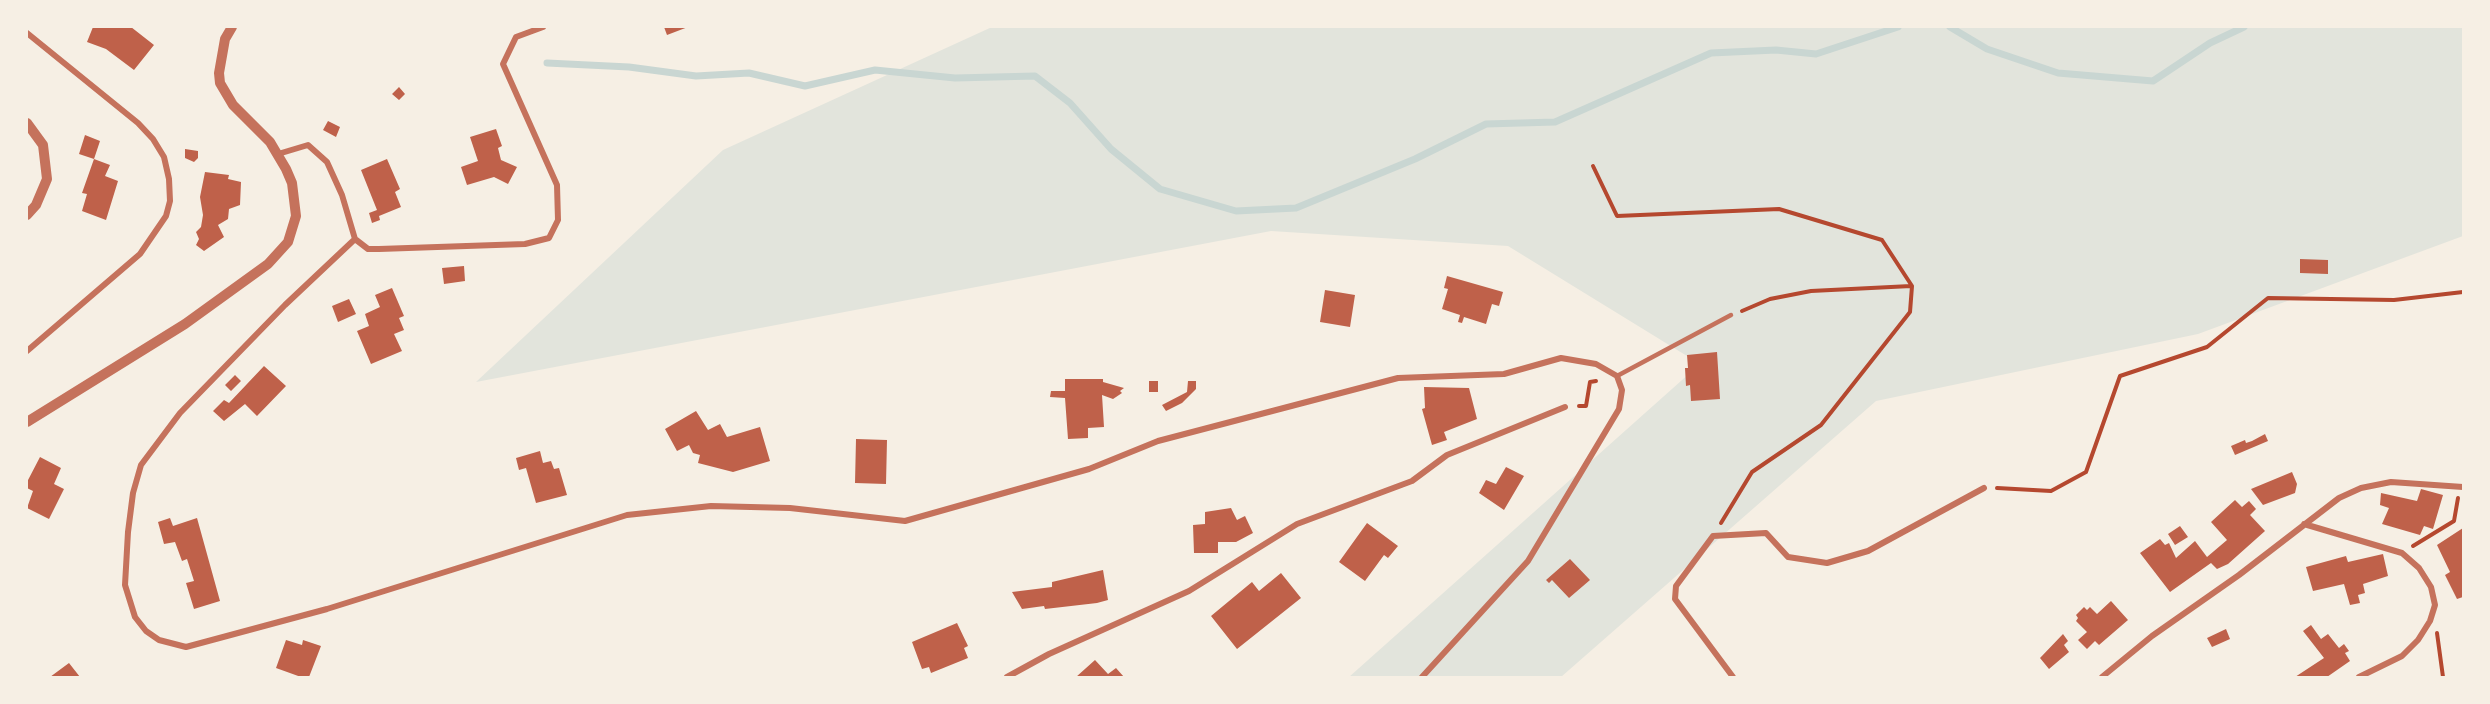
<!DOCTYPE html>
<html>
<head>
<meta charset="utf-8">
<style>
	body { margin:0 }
	#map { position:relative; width:2490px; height:704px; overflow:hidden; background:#f6efe4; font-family:Figtree,sans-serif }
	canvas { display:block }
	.frame { position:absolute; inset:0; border:28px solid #f6efe4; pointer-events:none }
</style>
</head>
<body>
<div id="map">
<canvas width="2490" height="704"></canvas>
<div class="frame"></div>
</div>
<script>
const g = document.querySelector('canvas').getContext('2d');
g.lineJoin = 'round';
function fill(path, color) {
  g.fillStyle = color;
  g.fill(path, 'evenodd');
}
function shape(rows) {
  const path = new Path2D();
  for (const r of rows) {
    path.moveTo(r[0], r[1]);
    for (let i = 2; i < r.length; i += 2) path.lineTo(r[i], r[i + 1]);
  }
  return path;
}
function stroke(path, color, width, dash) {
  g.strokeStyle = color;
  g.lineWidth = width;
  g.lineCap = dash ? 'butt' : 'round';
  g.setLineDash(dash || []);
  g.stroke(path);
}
fill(shape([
	[992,27,2463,27,2463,236,2198,334,1876,401,1561,677,1349,677,1700,364,1508,246,1271,231,476,382,723,150]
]), '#e2e4dc');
stroke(shape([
	[1950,27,1987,49,2058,73,2153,81,2210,43,2244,27],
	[547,63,629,67,696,76,749,73,805,86,875,70,955,78,1035,76,1070,103,1111,149,1160,189,1236,211,1296,208,1415,159,1486,124,1555,122,1711,53,1776,50,1816,54,1898,27]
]), '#c9d6d2', 7);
fill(shape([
	[93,27,131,27,154,45,134,70,106,49,87,42],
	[664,27,688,27,667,35],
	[399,87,405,94,399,100,392,94],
	[328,121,340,127,336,137,323,130],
	[496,129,502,146,498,148,501,160,517,167,508,184,494,177,467,185,461,167,478,161,470,137],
	[85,135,100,141,94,159,79,154],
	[185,149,198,151,198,158,194,162,185,158],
	[94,159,110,165,105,176,118,181,106,220,82,211,87,194,82,193],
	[387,159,400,189,395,192,401,207,379,216,380,220,372,223,369,213,377,210,361,170],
	[205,172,229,175,228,179,241,182,240,205,229,209,228,219,218,225,224,237,204,251,196,245,199,239,196,232,201,227,203,215,200,197],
	[2300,259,2328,260,2328,274,2300,273],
	[464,266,465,281,444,284,442,268],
	[1447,276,1503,292,1499,306,1492,304,1486,324,1464,317,1462,323,1458,322,1460,315,1442,309,1448,289,1444,288],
	[392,288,404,316,399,318,404,330,394,334,402,351,371,364,357,331,369,326,365,314,380,307,375,295],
	[1325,290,1355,295,1350,327,1320,322],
	[349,299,356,314,338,322,332,306],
	[1717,352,1720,399,1691,401,1690,385,1686,386,1685,368,1688,368,1687,355],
	[264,366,286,386,257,416,245,404,224,421,213,411,224,400,229,403],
	[235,375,241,381,231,391,225,385],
	[1065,379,1103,379,1103,382,1124,388,1120,391,1122,393,1113,399,1102,395,1104,427,1088,428,1088,438,1068,439,1065,398,1050,397,1051,391,1065,391],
	[1149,381,1158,381,1158,392,1149,392],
	[1188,381,1196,381,1196,389,1182,403,1166,411,1162,405,1187,392],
	[1424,387,1469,388,1477,419,1444,432,1447,440,1432,445,1422,409,1425,408],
	[696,411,708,430,720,424,727,437,760,427,770,461,733,472,698,463,700,455,693,453,689,445,677,451,665,429],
	[2265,434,2268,441,2235,455,2231,446,2245,440,2246,443,2252,441],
	[856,439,887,440,886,484,855,483],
	[540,451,543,463,551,461,554,469,559,468,567,495,536,503,526,468,519,470,516,458],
	[40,457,61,468,54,484,64,489,49,519,27,508,33,491,27,488,27,482],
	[1506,467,1524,476,1504,510,1479,493,1486,480,1496,484],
	[2292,472,2297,484,2295,493,2263,505,2251,489],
	[2421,489,2443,495,2433,529,2424,526,2420,535,2382,524,2389,508,2380,505,2381,493,2417,501],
	[2235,500,2242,507,2249,501,2256,509,2250,515,2265,531,2228,564,2217,569,2211,563,2170,592,2140,553,2160,539,2165,545,2169,543,2176,558,2195,541,2207,557,2227,540,2211,522],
	[1231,508,1237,520,1245,516,1253,533,1236,542,1218,542,1218,553,1194,553,1193,525,1205,524,1205,512],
	[170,518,173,526,197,518,220,601,194,609,186,583,194,581,187,559,182,561,175,542,164,544,158,522],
	[1367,523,1398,546,1388,558,1384,555,1365,581,1339,562],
	[2180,526,2188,537,2175,545,2168,534],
	[2463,528,2463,597,2457,599,2445,575,2450,572,2437,545],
	[2383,554,2388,576,2363,584,2365,593,2358,595,2360,603,2350,605,2344,584,2313,591,2306,567,2346,556,2348,562],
	[1570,559,1590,580,1569,598,1552,580,1549,583,1546,580],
	[1103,570,1108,600,1097,603,1045,609,1044,606,1022,609,1012,592,1052,587,1052,582],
	[1281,573,1301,598,1237,649,1211,616,1252,582,1259,591],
	[2111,601,2128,620,2099,645,2095,641,2087,649,2078,640,2087,632,2076,621,2078,618,2076,615,2084,607,2087,610,2090,607,2097,614],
	[957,623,968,646,964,648,968,658,931,673,929,667,922,669,912,642],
	[2311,625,2321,639,2328,634,2339,648,2344,644,2349,651,2345,653,2350,661,2327,677,2295,677,2324,658,2303,631],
	[2226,629,2230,639,2212,647,2207,638],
	[2063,634,2068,641,2064,645,2069,652,2049,669,2040,658],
	[286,640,302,645,303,640,321,646,309,677,301,677,276,668],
	[1095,660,1108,674,1116,668,1124,677,1076,677],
	[69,663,80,677,50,677]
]), '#bf614a');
stroke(shape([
	[1593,166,1617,216,1779,209,1882,240,1912,286,1910,312,1821,425,1752,472,1721,523],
	[1742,311,1770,299,1811,291,1911,286],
	[1579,406,1586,406,1590,382,1596,381],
	[1997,488,2051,491,2086,472,2120,376,2207,347,2268,298,2394,300,2463,292],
	[2413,546,2454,521,2458,498],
	[2437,633,2443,677]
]), '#b5482f', 4);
stroke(shape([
	[1617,376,1731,315]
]), '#c5725c', 4.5);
stroke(shape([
	[27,33,138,123,153,139,164,157,169,179,170,201,166,216,140,254,27,351],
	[278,154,308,145,327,162,342,195,355,239,285,305,180,413,141,465,133,493,128,532,125,585,135,617,146,631,159,640,186,647,327,609,627,515,711,506,790,508,905,521,1089,469,1158,441,1398,378,1504,374,1561,358,1596,364,1617,376,1622,390,1619,409,1528,561,1422,677],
	[355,239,368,249,379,249,525,244,549,238,558,220,557,185,503,64,516,37,543,27],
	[2304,524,2402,553,2419,568,2431,587,2435,605,2430,621,2418,640,2402,656,2359,677],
	[1007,677,1049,654,1189,591,1297,524,1412,481,1447,455,1565,407],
	[1733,677,1675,599,1676,586,1713,536,1766,533,1788,557,1827,563,1868,551,1984,488],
	[2102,677,2152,636,2239,575,2339,498,2361,488,2391,482,2463,487]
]), '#c5725c', 6);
stroke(shape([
	[27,123,43,145,47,179,36,205,27,215],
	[27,422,185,324,268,264,288,242,296,216,292,183,286,169,270,142,233,105,220,83,219,73,225,39,232,27]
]), '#c5725c', 10);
</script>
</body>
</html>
